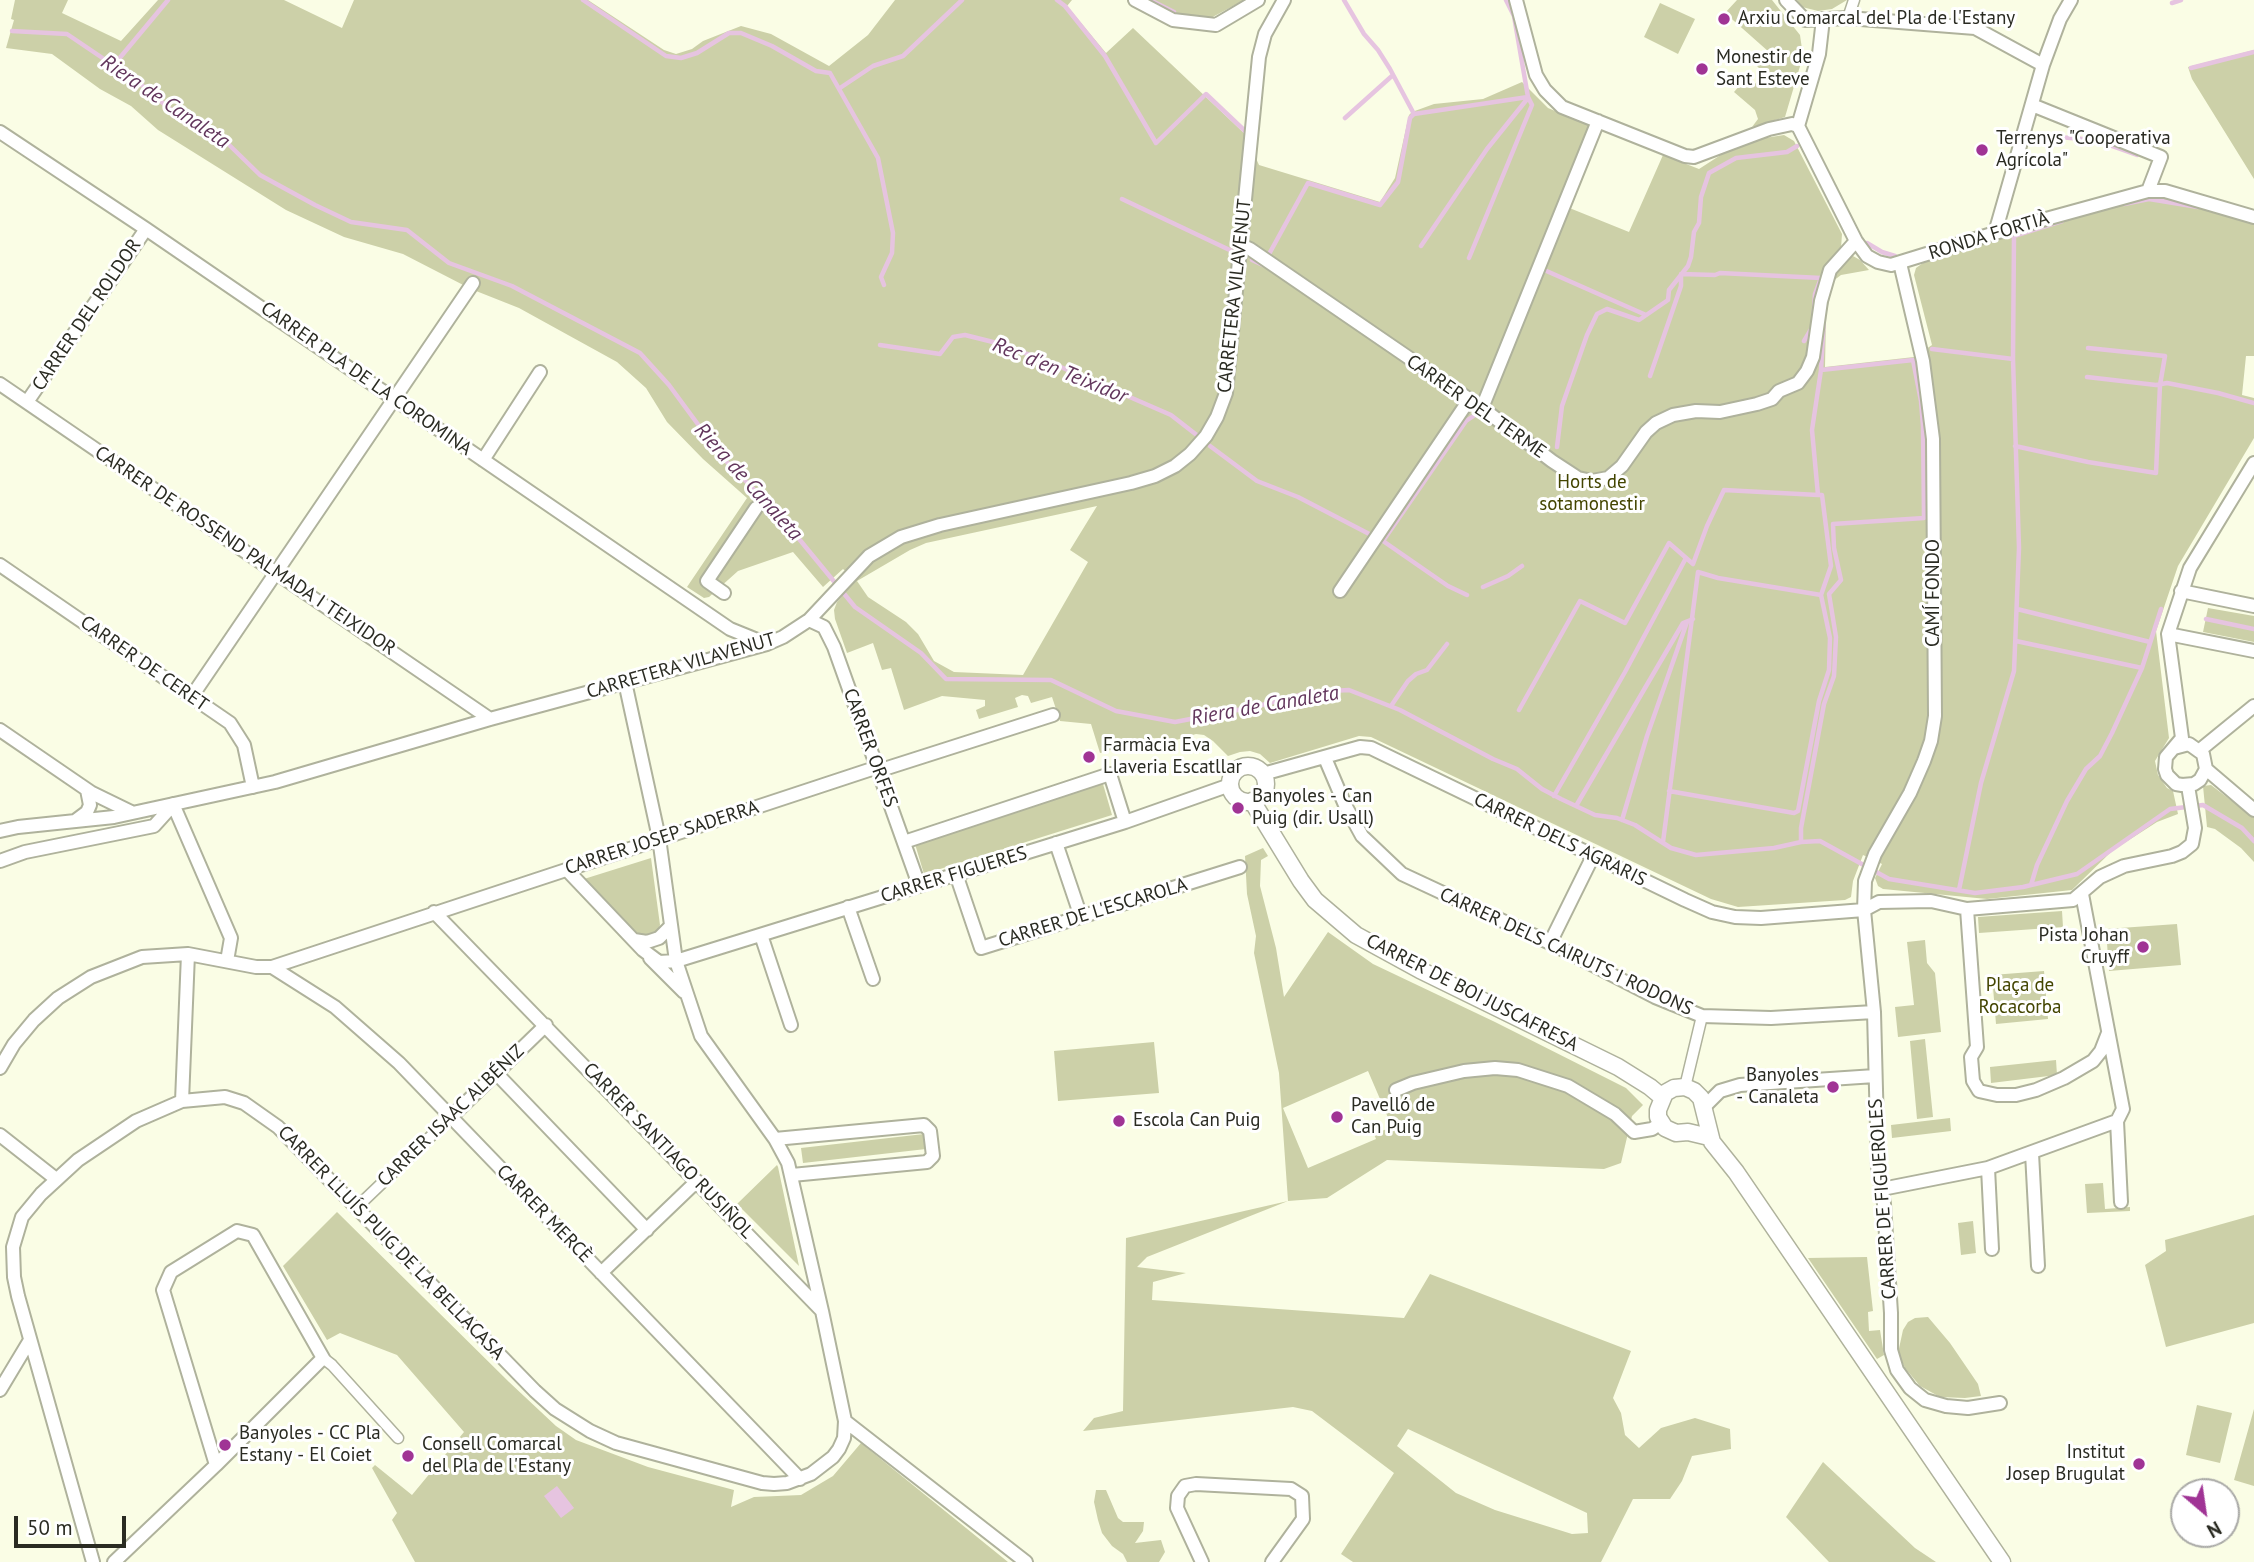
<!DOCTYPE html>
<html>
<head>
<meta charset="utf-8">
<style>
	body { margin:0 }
	#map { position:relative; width:2254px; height:1562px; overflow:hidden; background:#fafde5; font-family:"PT Sans",sans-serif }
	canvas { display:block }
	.north { position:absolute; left:2170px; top:1478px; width:70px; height:70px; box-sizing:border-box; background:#fff; border:2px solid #aaaaa7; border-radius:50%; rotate:151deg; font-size:19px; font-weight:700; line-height:28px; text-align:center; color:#2a2b22 }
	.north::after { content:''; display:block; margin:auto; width:24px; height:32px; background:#a03495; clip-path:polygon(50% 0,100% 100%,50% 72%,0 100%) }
	.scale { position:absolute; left:14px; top:1516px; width:112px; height:32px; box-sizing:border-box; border:4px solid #2a2b22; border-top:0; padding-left:9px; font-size:21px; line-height:24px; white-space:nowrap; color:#2a2b22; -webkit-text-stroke:5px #fff; paint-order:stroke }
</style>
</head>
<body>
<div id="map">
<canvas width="2254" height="1562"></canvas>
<div class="north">N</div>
<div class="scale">50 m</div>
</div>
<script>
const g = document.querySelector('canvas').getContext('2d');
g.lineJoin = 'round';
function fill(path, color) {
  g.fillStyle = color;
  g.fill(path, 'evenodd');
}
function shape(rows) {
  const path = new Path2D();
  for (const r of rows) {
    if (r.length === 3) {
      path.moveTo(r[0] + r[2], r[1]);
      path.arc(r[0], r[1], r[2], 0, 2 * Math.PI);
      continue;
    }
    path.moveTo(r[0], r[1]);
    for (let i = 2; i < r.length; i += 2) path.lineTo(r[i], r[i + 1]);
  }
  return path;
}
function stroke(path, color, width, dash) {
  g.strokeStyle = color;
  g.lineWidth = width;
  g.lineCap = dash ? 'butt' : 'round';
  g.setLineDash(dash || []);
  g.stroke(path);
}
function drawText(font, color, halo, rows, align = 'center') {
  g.font = font + ' "PT Sans",sans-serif';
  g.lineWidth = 6;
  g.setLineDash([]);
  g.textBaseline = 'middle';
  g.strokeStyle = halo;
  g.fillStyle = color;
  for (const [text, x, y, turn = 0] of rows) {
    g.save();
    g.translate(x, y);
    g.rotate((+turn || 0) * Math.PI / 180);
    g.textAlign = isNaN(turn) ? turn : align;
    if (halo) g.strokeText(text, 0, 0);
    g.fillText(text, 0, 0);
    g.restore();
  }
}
fill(shape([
	[15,0,68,0,62,13,121,41,158,0,284,0,342,28,354,0,588,0,664,50,676,54,692,49,703,41,741,26,771,34,829,66,868,35,895,0,1072,0,1067,6,1106,53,1133,28,1245,134,1259,165,1380,202,1395,178,1409,115,1412,112,1434,104,1483,99,1522,82,1548,108,1593,127,1562,205,1629,232,1663,155,1699,169,1730,149,1765,138,1784,135,1794,141,1842,234,1840,263,1846,257,1853,256,1860,260,1869,270,1841,275,1833,281,1826,316,1825,367,1914,357,1932,345,1914,275,1916,268,1927,260,2139,198,2161,197,2194,203,2248,220,2254,211,2254,356,2246,356,2242,395,2254,398,2254,438,2178,566,2156,631,2169,738,2155,761,2158,775,2167,788,2173,791,2178,814,2157,822,2112,851,2072,890,1987,899,1883,889,1878,886,1875,878,1882,864,1863,855,1853,881,1851,897,1845,900,1738,907,1711,899,1371,737,1359,736,1270,763,1260,754,1250,751,1240,752,1228,756,1213,741,1204,735,1196,734,1176,740,1153,738,1100,753,1091,724,1060,721,1052,697,1031,703,1028,696,1022,695,1015,698,1018,707,979,719,976,710,985,706,985,700,942,696,904,710,891,668,882,670,873,643,847,653,835,619,834,610,837,602,856,580,843,569,823,587,793,552,738,571,709,597,704,598,687,587,747,498,703,459,667,422,646,388,617,362,519,308,471,289,403,254,344,237,286,210,158,130,131,106,100,89,52,54,6,48,14,20,11,19],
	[1097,506,1070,550,1088,562,1023,675,954,672,934,661,918,634,906,622,868,597,857,581,910,550,926,543],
	[1148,0,1244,0,1209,19,1181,15],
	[1737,0,1772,0,1800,35,1803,56,1785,117,1752,127,1758,119,1755,110,1734,92,1747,77,1755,84,1764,73,1757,66,1769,52,1725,13],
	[1797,0,1847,0,1832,9,1818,11,1802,7],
	[1660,3,1695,19,1678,54,1644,37],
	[2254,50,2254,179,2192,79,2188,67],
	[2208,608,2254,616,2254,642,2203,632],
	[1103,784,1112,815,924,874,915,844],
	[2211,785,2254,818,2254,862,2241,848,2215,829,2207,827,2203,786],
	[1263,848,1268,856,1261,860,1260,886,1276,948,1284,997,1328,932,1373,964,1495,1022,1626,1088,1643,1105,1632,1116,1621,1163,1604,1169,1387,1160,1327,1198,1288,1201,1147,1257,1137,1267,1186,1273,1153,1282,1152,1300,1404,1318,1430,1274,1631,1351,1613,1398,1621,1413,1625,1435,1639,1448,1661,1428,1695,1418,1730,1429,1731,1449,1692,1456,1682,1481,1670,1499,1633,1499,1601,1562,1353,1562,1341,1554,1394,1473,1312,1411,1293,1407,1083,1431,1094,1418,1123,1411,1126,1238,1288,1201,1279,1073,1254,953,1256,936,1247,894,1245,856],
	[1368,1071,1392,1127,1374,1134,1376,1139,1308,1168,1283,1108],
	[1408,1429,1587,1513,1588,1533,1572,1534,1495,1510,1456,1493,1397,1446],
	[651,858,660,925,657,932,642,936,637,934,584,879],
	[2062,911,2063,927,1979,933,1978,917],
	[2177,924,2181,965,2109,971,2106,929],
	[1925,940,1927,963,1935,973,1941,1032,1898,1037,1895,1007,1914,1005,1907,942],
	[2044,971,2048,1019,1996,1024,1992,975],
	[1925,1039,1933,1117,1917,1119,1910,1041],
	[1154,1042,1159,1093,1058,1101,1054,1051],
	[2056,1060,2057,1075,1991,1083,1990,1067],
	[1950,1118,1951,1131,1892,1138,1891,1125],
	[924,1134,926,1149,803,1163,801,1148],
	[777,1165,778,1167,799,1266,737,1204],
	[2103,1183,2105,1209,2130,1207,2130,1211,2087,1213,2085,1184],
	[337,1212,509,1382,556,1426,576,1440,648,1467,734,1490,731,1507,754,1497,801,1495,833,1476,861,1443,1008,1562,415,1562,392,1520,397,1513,372,1468,375,1465,412,1495,464,1432,397,1355,340,1333,327,1340,283,1266],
	[2254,1215,2254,1323,2166,1347,2145,1265,2166,1251,2165,1240],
	[1973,1221,1976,1253,1961,1255,1958,1223],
	[1867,1257,1873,1311,1868,1312,1869,1331,1880,1330,1884,1355,1877,1359,1808,1258],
	[1928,1317,1950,1343,1978,1384,1981,1396,1965,1398,1940,1397,1920,1386,1905,1368,1898,1353,1903,1330,1908,1322,1915,1318],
	[2197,1405,2232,1413,2220,1463,2186,1455],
	[2254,1409,2254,1486,2234,1480],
	[1823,1462,1915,1548,1936,1562,1829,1562,1786,1517],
	[1096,1490,1106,1490,1118,1518,1123,1522,1144,1522,1143,1531,1135,1543,1161,1540,1165,1552,1159,1562,1127,1562,1123,1554,1112,1546,1102,1533,1098,1520,1094,1502]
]), '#ccd0a8');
fill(shape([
	[557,1486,574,1508,561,1518,544,1496]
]), '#e6c4e0');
stroke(shape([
	[583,0,666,56,681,58,697,53,729,33,741,33,772,46,816,71,830,73,878,158,893,233,892,253,881,277,884,285],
	[1057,0,1065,6,1105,56,1156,143,1206,94,1245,131],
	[1150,0,1174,12],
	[1344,0,1364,34,1378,50,1390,69,1414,114],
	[2172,3,2181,0],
	[1973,21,1993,22],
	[12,31,67,34,138,82,170,109,220,136,260,175,315,205,351,222,407,230,449,263,512,286,640,353,669,385,722,457,781,517,855,607,921,653,946,679,1051,680,1116,711,1175,722,1258,706,1312,692,1349,690,1400,710,1493,759,1517,769,1542,789,1561,799,1595,815,1617,818,1635,825,1671,848,1696,855,1774,848,1801,842,1820,841,1889,879,1975,893,2023,887,2077,874,2170,809,2203,805,2242,828,2254,841],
	[113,66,168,0],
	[2191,68,2254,52],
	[840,88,873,66,903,56,962,0],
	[1345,118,1393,75],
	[2034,135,2095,140,2137,155],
	[1122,199,1236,253],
	[2124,204,2149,199,2198,207],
	[1867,243,1882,252,1895,256],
	[1421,246,1487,149,1528,98],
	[1268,256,1308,183,1380,205,1398,182,1410,118,1414,114,1528,97],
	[1469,258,1532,105,1528,97,1514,16,1506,0],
	[1252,260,1263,265],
	[1542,269,1646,315],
	[880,345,940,354,953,337,965,335,997,343,1047,361,1171,415,1198,436],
	[1932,349,2013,359,2014,236,2062,221],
	[1821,370,1824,317],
	[1650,376,1681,286,1681,274,1715,275,1720,273,1821,278,1815,294,1813,326,1804,341],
	[2087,377,2156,385,2167,383,2218,393,2254,403],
	[1210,446,1257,481,1298,497,1375,537],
	[2015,446,2088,462,2156,473,2160,385,2165,356,2088,348],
	[1557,447,1562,406,1587,335,1597,314,1607,309,1639,320,1668,300,1669,290,1688,266,1691,257,1694,232,1699,223,1701,197,1709,173,1736,158,1787,152,1797,146],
	[1383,541,1466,421,1481,411],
	[1383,541,1448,586,1467,595],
	[1483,587,1508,576,1522,566],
	[2017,609,2150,642],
	[2206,619,2254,629],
	[2016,641,2142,668],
	[1391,706,1408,681,1416,674,1427,670,1447,644],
	[1519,710,1580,601,1625,623,1669,543,1693,564,1707,526,1724,490,1818,495,1812,430,1821,370,1913,360,1921,401,1923,426,1924,518,1833,524,1834,548,1841,580,1829,594,1836,637,1834,676,1824,704,1801,828,1801,842],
	[1669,791,1794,813,1798,811,1819,701,1829,670,1830,638,1821,595,1831,566,1822,495,1818,495],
	[1554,796,1625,672,1686,558],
	[1576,806,1683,623,1693,619],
	[1622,820,1647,736,1687,622],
	[1663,842,1698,572,1718,578,1821,595],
	[2031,885,2037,865,2067,801,2086,769,2100,756,2112,733,2142,668,2161,609],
	[1959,890,1981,783,2014,671,2019,548,2013,359]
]), '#e6c4e0', 4.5);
const pedestrian = shape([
	[1848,18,1854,0],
	[1685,1087,1702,1016],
	[357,1207,451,1117],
	[323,1358,332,1365,398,1438]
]);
const minor = shape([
	[1135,0,1173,20,1216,25,1258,0],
	[1516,0,1536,75,1545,90,1562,107,1685,156,1694,157,1769,129,1792,124,1798,126],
	[1786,0,1805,20,1848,18,1975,28,2043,65],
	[2032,105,2161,157,2148,191],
	[1798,126,1856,241,1867,256,1878,262,1891,265,1995,233,2148,191,2165,191,2254,217],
	[1798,126,1819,54,1823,19],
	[0,132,146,229,730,629,767,644],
	[1995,233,2043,65,2060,19,2071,0],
	[1241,245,1250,249,1482,408,1552,461,1578,478,1592,481,1608,478,1622,466,1646,432,1656,423,1673,415,1696,411,1720,412,1757,404,1772,399,1779,391,1798,383,1807,371,1813,357,1821,301,1830,270,1856,241],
	[1900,263,1923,361,1933,439,1935,716,1931,741,1924,761,1910,793,1875,854,1865,881,1864,910,1874,1012,1878,1167,1884,1204,1891,1313,1891,1350,1897,1370,1910,1388,1925,1400,1946,1406,1968,1408,2000,1403],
	[0,384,490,719],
	[27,402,146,229],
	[1482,408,1598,121],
	[483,460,540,372],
	[0,565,230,723,244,745,253,787],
	[1340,591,1469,400],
	[2181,591,2254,606],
	[724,593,707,581,756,508],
	[809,620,824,627,834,647,919,885],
	[2168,634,2254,651],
	[625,682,659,838,676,961,701,1036,775,1139,788,1163,822,1311],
	[192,696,473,283],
	[0,730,92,793,131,812],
	[2182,738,2168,634,2190,568,2254,463],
	[2174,748,2189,744,2203,754,2206,769,2200,780,2194,784,2182,785,2176,784,2167,775,2165,769,2166,757,2182,738],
	[2200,750,2254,706],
	[1325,758,1345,805,1362,836,1402,874,1550,943,1655,997,1702,1016,1771,1018,1874,1012],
	[2206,769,2254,810],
	[1263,774,1360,747,1371,748,1685,900,1712,912,1735,917,1761,918,1864,910,1879,902,1931,901,1967,909,2073,900,2100,877,2124,866,2172,856,2182,852,2192,844,2195,828,2188,786],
	[173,804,231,938,227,961],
	[75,821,87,812,90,805,87,790],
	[0,831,18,827,114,817,275,782,490,719,767,644,783,637,809,620,869,556,901,537,940,525,1131,483,1155,476,1175,466,1190,454,1206,436,1217,417,1226,393,1259,57,1265,34,1284,0],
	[904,842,1110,774,1125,822],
	[1056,843,1081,917],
	[0,861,25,852,154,826,173,805],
	[567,870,643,950,659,962,676,961,1125,822,1230,785],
	[956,874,981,948,1240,867],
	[2082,894,2123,1109,2117,1121],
	[848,907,873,979],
	[1967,909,1977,1047,1971,1057,1973,1081,1979,1091,1997,1095,2016,1095,2036,1090,2064,1078,2093,1061,2101,1051,2108,1033],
	[761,935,791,1025],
	[634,940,647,942,659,938,670,927],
	[1550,943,1593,856],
	[650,958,684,992],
	[272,967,335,1007,399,1063,800,1479],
	[0,1068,14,1044,34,1020,58,998,91,977,142,957,188,954,256,967,272,967,878,767,884,769,1053,715],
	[496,1073,647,1230],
	[1396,1090,1413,1083,1464,1071,1495,1068,1518,1070,1568,1086,1615,1114,1634,1132,1652,1129,1661,1123],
	[182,1101,188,954],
	[1704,1107,1720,1091,1740,1085,1875,1076],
	[451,1117,546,1025],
	[2117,1121,2121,1202],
	[0,1135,56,1179],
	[775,1139,924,1125,930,1131,933,1156,927,1162,792,1175],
	[2032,1153,2038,1266],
	[1988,1168,1992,1249],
	[1882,1189,1988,1168,2117,1121],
	[601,1273,697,1181],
	[0,1390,30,1340],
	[845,1421,1026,1562],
	[93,1562,18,1296,14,1277,13,1247,22,1217,41,1194,78,1160,136,1121,182,1101,225,1097,244,1103,278,1127,535,1391,555,1409,590,1431,616,1443,762,1483,774,1484,787,1483,811,1474,833,1457,839,1449,844,1438,845,1421,822,1311,434,912],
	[114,1562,216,1465,323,1358,253,1235,237,1231,171,1272,163,1290,216,1465],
	[1202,1562,1177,1508,1178,1496,1185,1486,1196,1484,1291,1489,1302,1496,1303,1519,1272,1562]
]);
const tertiary = shape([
	[1248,784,18],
	[1252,801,1301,881,1315,900,1356,935,1420,970,1618,1067,1650,1087,1662,1097],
	[1709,1137,1688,1132,1676,1133,1665,1128,1658,1117,1658,1110,1665,1093,1674,1088,1685,1087,1694,1091,1701,1098,1712,1142,1736,1172,2002,1562]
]);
stroke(pedestrian, '#afb29c', 13);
stroke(minor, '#afb29c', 16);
stroke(tertiary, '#afb29c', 19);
stroke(pedestrian, '#fff', 10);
stroke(minor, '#fff', 12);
stroke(tertiary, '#fff', 16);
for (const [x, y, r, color] of [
	[1724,19,7,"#a03495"],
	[1702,69,7,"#a03495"],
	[1982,150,7,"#a03495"],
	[1089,757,7,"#a03495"],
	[1238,808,7,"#a03495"],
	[2143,947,7,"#a03495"],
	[1833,1087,7,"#a03495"],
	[1337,1117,7,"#a03495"],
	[1119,1121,7,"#a03495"],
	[225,1445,7,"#a03495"],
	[408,1456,7,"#a03495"],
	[2139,1464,7,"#a03495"]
]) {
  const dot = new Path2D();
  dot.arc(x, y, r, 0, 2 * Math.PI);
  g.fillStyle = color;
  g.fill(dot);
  stroke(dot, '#fff', 2.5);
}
drawText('19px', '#2a2b22', '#fff', [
	["Arxiu Comarcal del Pla de l'Estany",1738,19],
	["Monestir de",1716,58],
	["Sant Esteve",1716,80],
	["Terrenys \"Cooperativa",1996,139],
	["Agrícola\"",1996,161],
	["Farmàcia Eva",1103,746],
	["Llaveria Escatllar",1103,768],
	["Banyoles - Can",1252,797],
	["Puig (dir. Usall)",1252,819],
	["Pista Johan",2129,936,"right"],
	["Cruyff",2129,958,"right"],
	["Banyoles",1819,1076,"right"],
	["- Canaleta",1819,1098,"right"],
	["Pavelló de",1351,1106],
	["Can Puig",1351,1128],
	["Escola Can Puig",1133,1121],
	["Banyoles - CC Pla",239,1434],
	["Estany - El Coiet",239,1456],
	["Consell Comarcal",422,1445],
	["del Pla de l'Estany",422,1467],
	["Institut",2125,1453,"right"],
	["Josep Brugulat",2125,1475,"right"]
], 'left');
drawText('19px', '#2a2b22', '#fff', [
	["RONDA FORTIÀ",1989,236,-17],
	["CARRETERA VILAVENUT",1235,296,-84],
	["CARRER DEL ROLDOR",87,315,-56],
	["CARRER PLA DE LA COROMINA",366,379,35],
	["CARRER DEL TERME",1476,407,35],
	["CARRER DE ROSSEND PALMADA I TEIXIDOR",245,551,34],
	["CAMÍ FONDO",1934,593,-90],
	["CARRER DE CERET",144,664,35],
	["CARRETERA VILAVENUT",681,666,-16],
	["CARRER ORFES",870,748,70],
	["CARRER JOSEP SADERRA",662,838,-18],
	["CARRER DELS AGRARIS",1560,840,26],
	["CARRER FIGUERES",954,875,-17],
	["CARRER DE L'ESCAROLA",1093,913,-17],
	["CARRER DELS CAIRUTS I RODONS",1566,952,25],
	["CARRER DE BOI JUSCAFRESA",1472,993,27],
	["CARRER ISAAC ALBÉNIZ",451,1116,-44],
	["CARRER SANTIAGO RUSIÑOL",668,1151,46],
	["CARRER DE FIGUEROLES",1883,1199,-94],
	["CARRER MERCÈ",544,1214,46],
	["CARRER LLUÍS PUIG DE LA BELLACASA",391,1243,46]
]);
drawText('19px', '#434500', '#fff', [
	["Horts de",1592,483],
	["sotamonestir",1592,505],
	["Plaça de",2020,986],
	["Rocacorba",2020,1008]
]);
drawText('italic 21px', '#62365c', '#fff', [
	["Riera de Canaleta",165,102,34],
	["Rec d'en Teixidor",1060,371,22],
	["Riera de Canaleta",748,482,48],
	["Riera de Canaleta",1265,706,-10]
]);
</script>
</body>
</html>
